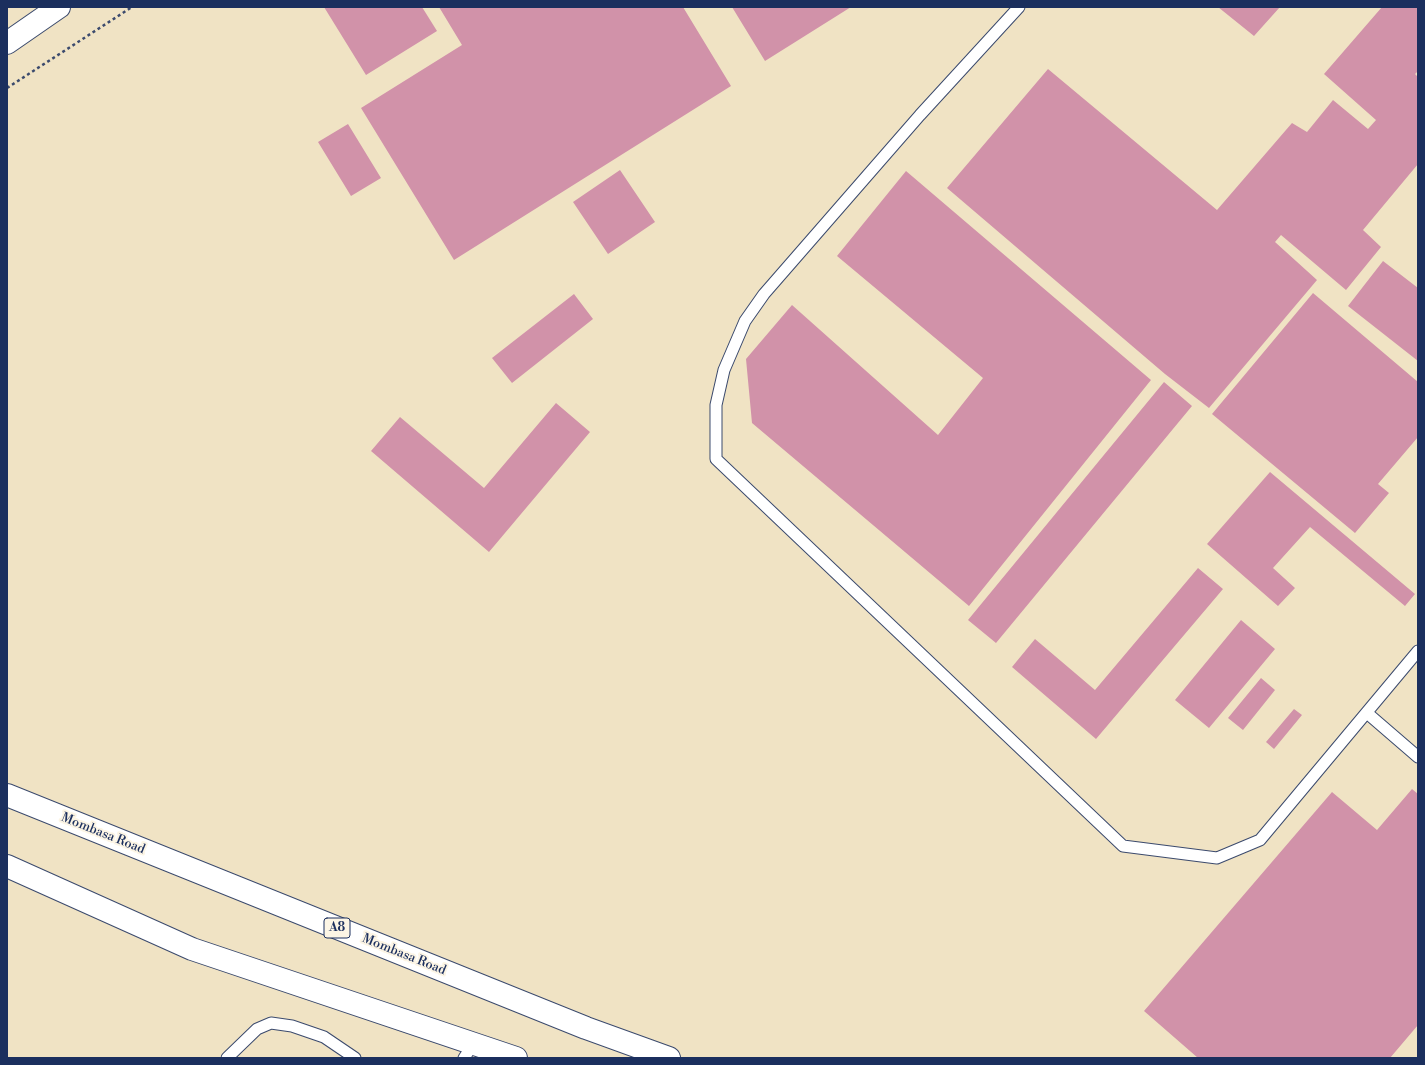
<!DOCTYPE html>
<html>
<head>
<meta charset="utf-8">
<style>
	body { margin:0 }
	#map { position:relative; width:1425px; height:1065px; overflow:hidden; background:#f0e3c4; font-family:"Libre Bodoni",serif }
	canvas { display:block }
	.frame { position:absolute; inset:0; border:8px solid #1b2f5e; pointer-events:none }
</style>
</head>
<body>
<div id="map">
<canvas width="1425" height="1065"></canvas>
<div class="frame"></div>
</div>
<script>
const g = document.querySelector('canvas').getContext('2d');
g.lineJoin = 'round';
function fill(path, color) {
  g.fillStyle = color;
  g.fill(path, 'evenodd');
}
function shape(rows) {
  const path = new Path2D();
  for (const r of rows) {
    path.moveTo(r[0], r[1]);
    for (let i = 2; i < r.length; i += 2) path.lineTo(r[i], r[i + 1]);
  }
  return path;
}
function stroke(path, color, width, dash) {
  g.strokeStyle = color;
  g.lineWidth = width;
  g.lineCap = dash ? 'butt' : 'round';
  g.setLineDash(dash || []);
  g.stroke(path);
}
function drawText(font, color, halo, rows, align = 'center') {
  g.font = font + ' "Libre Bodoni",serif';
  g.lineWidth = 4;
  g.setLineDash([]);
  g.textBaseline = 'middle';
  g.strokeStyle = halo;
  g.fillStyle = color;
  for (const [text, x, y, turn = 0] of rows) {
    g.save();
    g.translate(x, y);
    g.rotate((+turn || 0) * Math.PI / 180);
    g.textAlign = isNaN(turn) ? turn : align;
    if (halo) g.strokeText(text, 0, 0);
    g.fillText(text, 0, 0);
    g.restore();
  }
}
fill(shape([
	[324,7,422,7,437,31,366,75],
	[439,7,683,7,731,86,454,260,361,108,462,45],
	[732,7,851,7,765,61],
	[1218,7,1280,7,1254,36],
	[1382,7,1418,7,1418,71,1415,74,1418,77,1418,164,1363,230,1381,247,1346,290,1281,235,1275,242,1317,280,1209,408,1165,374,947,188,1048,69,1217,210,1292,123,1307,132,1333,100,1368,129,1376,120,1324,74],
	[348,124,381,178,351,196,318,142],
	[620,170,655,222,608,254,573,202],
	[906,171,1151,380,969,606,752,423,746,359,792,305,938,435,983,378,837,256],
	[1383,261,1418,288,1418,361,1348,306],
	[1313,293,1418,382,1418,437,1378,484,1389,493,1355,533,1212,414],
	[574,294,593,319,512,383,492,358],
	[1164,382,1192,406,996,643,968,620],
	[556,403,590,432,489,552,371,451,400,417,484,488],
	[1270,472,1415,594,1405,606,1310,527,1273,568,1295,588,1278,606,1207,544],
	[1198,568,1223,589,1096,739,1012,667,1035,639,1095,690],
	[1241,620,1275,649,1209,728,1175,700],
	[1261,678,1275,690,1243,730,1228,718],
	[1294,709,1302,715,1274,749,1266,742],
	[1412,789,1418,794,1418,1025,1390,1058,1198,1058,1144,1011,1332,792,1377,830]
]), '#d192a9');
const lane = shape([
	[1019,7,920,115,764,294,745,321,724,370,716,405,716,459,1123,846,1217,858,1260,840,1418,651],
	[1367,713,1418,757],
	[227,1058,257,1029,271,1023,292,1026,324,1037,355,1058],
	[464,1058,474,1043]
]);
const secondary = shape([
	[7,43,59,7]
]);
const highway = shape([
	[7,795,586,1028,669,1058],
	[7,866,192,949,516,1058]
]);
stroke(lane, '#3b4a6d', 13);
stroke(secondary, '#3b4a6d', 24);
stroke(highway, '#3b4a6d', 24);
stroke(shape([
	[7,88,132,7]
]), '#3b4a6d', 2.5, [3, 3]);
stroke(lane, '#fff', 11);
stroke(secondary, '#fff', 22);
stroke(highway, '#fff', 22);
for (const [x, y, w] of [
	[337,928,26]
]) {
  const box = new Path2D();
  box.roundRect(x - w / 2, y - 10, w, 20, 3);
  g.fillStyle = '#fcf5e5';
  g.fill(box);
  stroke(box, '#1b2f5e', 1);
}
drawText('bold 12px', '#1b2f5e', null, [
	["A8",337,928]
]);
drawText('13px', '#1b2f5e', '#fcf5e5', [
	["Mombasa Road",103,834,22],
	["Mombasa Road",404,955,22]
]);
</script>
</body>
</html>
